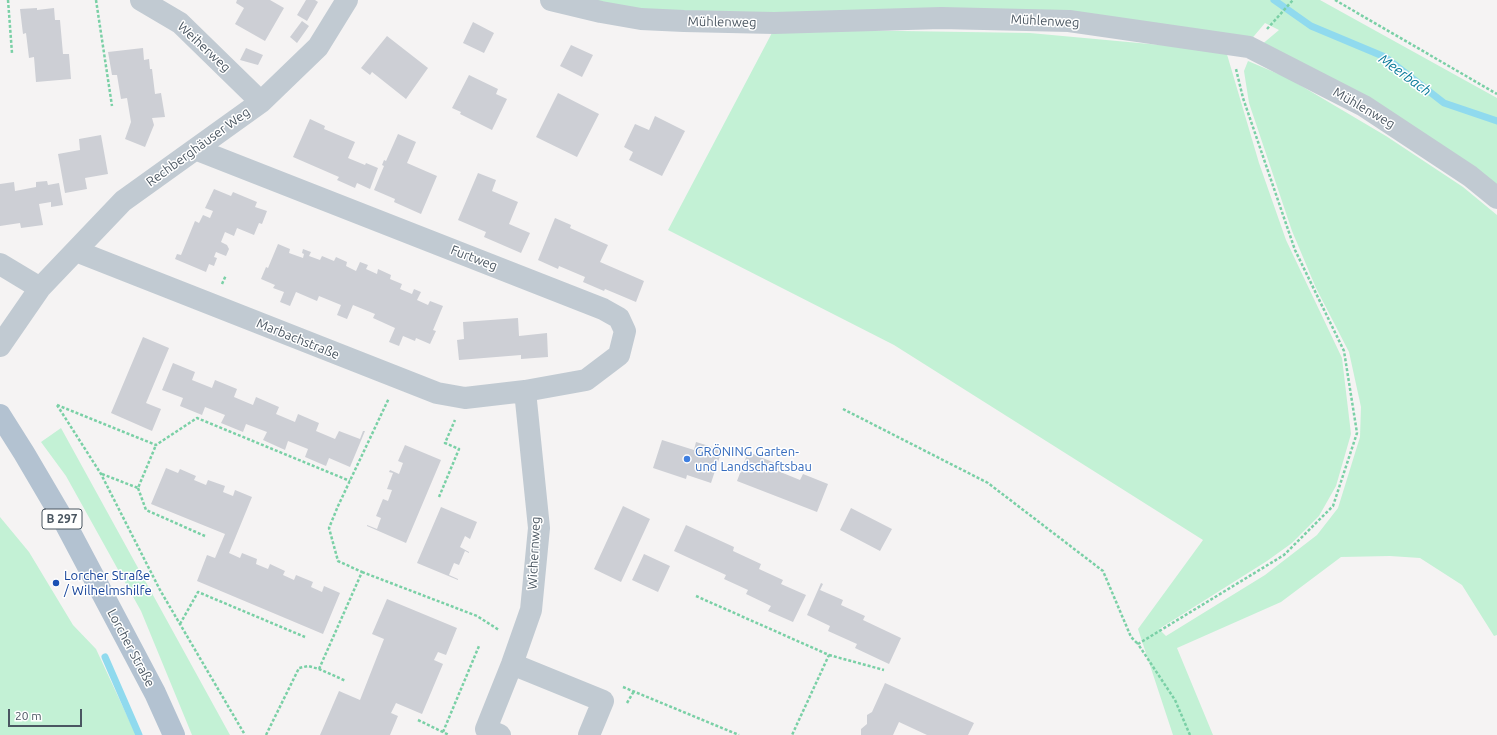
<!DOCTYPE html>
<html>
<head>
<meta charset="utf-8">
<style>
	body { margin:0 }
	#map { position:relative; width:1497px; height:735px; overflow:hidden; background:#f5f3f3; font-family:Ubuntu,sans-serif }
	canvas { display:block }
	.scale { position:absolute; left:8px; top:709px; width:74px; height:18px; box-sizing:border-box; border:2px solid #4a5661; border-top:0; padding-left:5px; font-size:12px; line-height:14px; white-space:nowrap; color:#4a5661; -webkit-text-stroke:3px #fff; paint-order:stroke }
</style>
</head>
<body>
<div id="map">
<canvas width="1497" height="735"></canvas>
<div class="scale">20 m</div>
</div>
<script>
const g = document.querySelector('canvas').getContext('2d');
g.lineJoin = 'round';
function fill(path, color) {
  g.fillStyle = color;
  g.fill(path, 'evenodd');
}
function shape(rows) {
  const path = new Path2D();
  for (const r of rows) {
    path.moveTo(r[0], r[1]);
    for (let i = 2; i < r.length; i += 2) path.lineTo(r[i], r[i + 1]);
  }
  return path;
}
function stroke(path, color, width, dash) {
  g.strokeStyle = color;
  g.lineWidth = width;
  g.lineCap = dash ? 'butt' : 'round';
  g.setLineDash(dash || []);
  g.stroke(path);
}
function drawText(font, color, halo, rows, align = 'center') {
  g.font = font + ' Ubuntu,sans-serif';
  g.lineWidth = 3;
  g.setLineDash([]);
  g.textBaseline = 'middle';
  g.strokeStyle = halo;
  g.fillStyle = color;
  for (const [text, x, y, turn = 0] of rows) {
    g.save();
    g.translate(x, y);
    g.rotate((+turn || 0) * Math.PI / 180);
    g.textAlign = isNaN(turn) ? turn : align;
    if (halo) g.strokeText(text, 0, 0);
    g.fillText(text, 0, 0);
    g.restore();
  }
}
fill(shape([
	[575,0,1320,0,1497,98,1497,190,1260,46,1279,30,1265,23,1249,42,1066,15,684,16],
	[774,29,1030,33,1226,51,1259,163,1286,240,1342,358,1351,434,1336,486,1319,516,1292,543,1267,561,1159,629,1166,636,1265,575,1317,535,1338,508,1360,437,1361,407,1349,352,1316,288,1292,231,1249,103,1244,71,1248,61,1288,78,1386,136,1463,187,1497,215,1497,635,1494,636,1462,585,1420,558,1390,556,1341,557,1281,602,1177,648,1213,735,1173,735,1138,629,1203,540,894,345,668,230],
	[61,428,230,735,192,735,141,611,66,476,41,442],
	[0,517,29,552,73,625,96,649,136,735,0,735]
]), '#c3f1d5');
stroke(shape([
	[1274,0,1311,26,1385,57,1444,103,1497,121],
	[105,657,139,735]
]), '#90daee', 7);
fill(shape([
	[237,0,270,0,284,8,265,41,235,24,244,8,236,3],
	[306,0,315,0,318,2,307,21,297,15],
	[37,8,37,10,54,8,55,20,60,20,63,54,69,54,71,79,36,82,34,57,29,58,26,33,23,34,20,9],
	[302,21,309,26,297,43,290,37],
	[473,22,494,33,484,53,463,43],
	[387,36,428,68,406,99,372,72,370,75,361,68],
	[571,45,593,55,582,77,560,66],
	[143,48,144,60,149,59,150,69,152,69,155,94,161,93,165,117,152,118,154,125,145,147,125,139,131,122,127,98,121,99,117,75,112,75,108,52],
	[246,48,263,55,258,65,240,60],
	[469,75,498,89,496,94,507,99,492,130,460,114,461,112,452,108],
	[558,93,599,114,577,157,536,137],
	[655,116,685,131,662,176,629,160,633,152,624,147,635,124,649,130],
	[310,119,325,126,324,129,355,142,348,158,365,165,366,163,378,168,370,189,357,183,355,188,337,180,339,177,293,157],
	[398,134,416,142,407,163,437,176,421,214,394,202,395,199,374,190,384,166,382,165,384,160,386,161],
	[101,135,108,174,85,178,87,189,65,193,58,154,80,150,79,139],
	[478,173,496,180,492,191,518,202,509,224,530,233,521,253,484,237,486,232,458,220],
	[47,181,48,185,59,183,63,205,51,207,51,202,39,204,43,225,21,228,20,223,0,226,0,184,14,182,15,191,36,187,36,182],
	[214,189,231,196,233,192,257,202,255,207,267,211,262,224,259,223,254,235,237,228,234,236,225,232,221,242,227,245,229,249,226,256,216,252,214,257,217,258,214,266,209,264,206,272,175,259,177,254,181,255,195,221,199,223,203,215,210,218,213,211,205,208],
	[555,218,571,225,570,228,608,245,600,262,644,281,636,302,605,289,604,291,583,282,585,277,559,266,558,269,538,260],
	[278,244,290,249,289,253,303,258,304,254,302,253,303,249,311,252,309,256,320,260,322,256,334,261,336,257,347,262,346,266,356,271,360,262,368,265,366,269,377,274,378,269,391,275,390,279,402,284,400,289,412,294,414,289,421,292,417,300,428,305,430,301,443,306,433,330,436,331,430,344,416,338,415,341,403,336,399,346,389,342,395,328,373,318,375,314,353,305,347,319,337,315,341,305,319,296,317,301,296,292,290,306,280,302,284,292,273,288,275,285,261,279,266,267,268,268],
	[518,318,519,336,547,333,548,357,521,359,521,355,459,360,457,340,464,339,463,322],
	[143,337,169,348,146,403,161,409,152,431,111,413],
	[173,363,195,372,192,380,212,388,215,380,237,389,234,397,253,405,256,397,279,407,276,414,295,422,298,414,319,423,316,431,335,439,339,431,360,439,363,431,365,431,350,467,329,458,326,466,305,457,308,449,288,441,285,450,263,440,267,432,246,424,243,432,221,423,225,415,205,407,202,415,180,406,183,398,162,390],
	[662,440,694,450,696,442,722,450,711,483,687,475,686,479,653,468],
	[405,445,441,460,406,543,367,526,367,525,377,529,381,518,376,516,383,499,388,501,392,490,387,489,393,473,389,472,390,470,399,474,403,463,398,461],
	[748,452,780,465,778,471,800,480,803,474,828,484,817,512,737,481],
	[166,468,178,473,180,469,196,476,194,480,206,485,208,480,225,486,223,492,233,496,235,490,252,497,229,553,240,558,242,553,257,559,256,564,268,569,270,564,285,571,283,575,294,580,296,575,313,582,311,587,322,592,324,586,340,593,323,634,197,581,207,555,215,558,225,534,151,504],
	[623,506,650,519,621,582,594,569],
	[441,507,477,522,470,539,465,536,460,547,469,552,469,553,465,551,459,565,454,563,449,575,458,579,458,580,417,563],
	[851,508,892,529,880,551,840,530],
	[686,525,734,547,733,551,761,564,759,569,783,580,781,584,806,595,793,622,768,611,771,606,746,594,748,590,724,579,726,575,674,551],
	[644,554,670,566,658,592,632,580],
	[821,583,823,584,820,590,843,600,841,605,865,616,863,620,901,638,889,664,855,648,857,644,828,631,830,626,807,615],
	[387,599,457,628,446,655,438,652,434,660,443,664,422,714,396,703,391,713,398,716,390,735,320,735,339,691,360,700,384,639,372,634],
	[885,683,974,723,968,735,927,735,899,722,893,735,861,735,861,729,867,724,867,715,872,712]
]), '#cdcfd5');
stroke(shape([
	[8,0,12,53],
	[96,0,112,106],
	[1335,0,1497,94],
	[1267,29,1293,0],
	[222,284,226,275],
	[57,405,101,474,160,590,245,735],
	[57,405,156,445,197,418,350,481],
	[843,409,988,483,1103,571,1131,637,1138,644],
	[102,474,138,488,156,445],
	[138,488,146,510,205,536],
	[439,497,459,449,445,443,455,420],
	[362,572,477,616,499,630],
	[696,596,829,655,792,735],
	[180,624,198,592,305,637],
	[829,655,884,670],
	[319,669,362,572,338,561,329,528,338,506,389,398],
	[623,687,739,735],
	[627,703,634,691],
	[418,720,449,735],
	[443,732,479,646],
	[266,735,299,668,308,666,319,669,346,681],
	[1190,735,1175,700,1138,644,1284,555,1333,506,1357,433,1344,351,1295,250,1243,98,1236,69]
]), '#7ad0a6', 2.5, [3, 2]);
stroke(shape([
	[141,0,180,23,261,102],
	[551,0,601,12,641,19,684,21,774,23,941,18,1069,21,1249,47,1364,106,1470,176,1497,198],
	[76,251,437,393,465,398,525,391,586,380,619,355,625,331,619,318,603,309,195,149],
	[0,264,40,288],
	[0,346,40,288,123,201,261,102,318,47,347,0],
	[512,664,603,701,589,735],
	[500,735,486,729,512,664,531,610,539,528,525,391]
]), '#c1cad2', 22);
stroke(shape([
	[0,415,24,453,64,521,155,693,174,735]
]), '#b3c2d1', 22);
for (const [x, y, r, color] of [
	[687,459,4,"#3f7fe0"],
	[56,583,4,"#1a4fb4"]
]) {
  const dot = new Path2D();
  dot.arc(x, y, r, 0, 2 * Math.PI);
  g.fillStyle = color;
  g.fill(dot);
  stroke(dot, '#fff', 1.5);
}
for (const [x, y, w] of [
	[62,519,40]
]) {
  const box = new Path2D();
  box.roundRect(x - w / 2, y - 10, w, 20, 3);
  g.fillStyle = '#fff';
  g.fill(box);
  stroke(box, '#4a5661', 1);
}
drawText('bold 12px', '#4a5661', null, [
	["B 297",62,519]
]);
drawText('13px', '#4a5661', '#fff', [
	["Mühlenweg",1045,21,3],
	["Mühlenweg",722,22,1],
	["Weiherweg",204,47,43],
	["Mühlenweg",1364,108,30],
	["Rechberghäuser Weg",198,147,-36],
	["Furtweg",474,258,21],
	["Marbachstraße",298,339,22],
	["Wichernweg",534,553,-87],
	["Lorcher Straße",131,648,62]
]);
drawText('13px', '#366cbe', '#fff', [
	["GRÖNING Garten-",695,452],
	["und Landschaftsbau",695,467]
], 'left');
drawText('13px', '#164399', '#fff', [
	["Lorcher Straße",64,576],
	["/ Wilhelmshilfe",64,591]
], 'left');
drawText('italic 14px', '#0c7c9b', '#fff', [
	["Meerbach",1405,75,36]
]);
</script>
</body>
</html>
